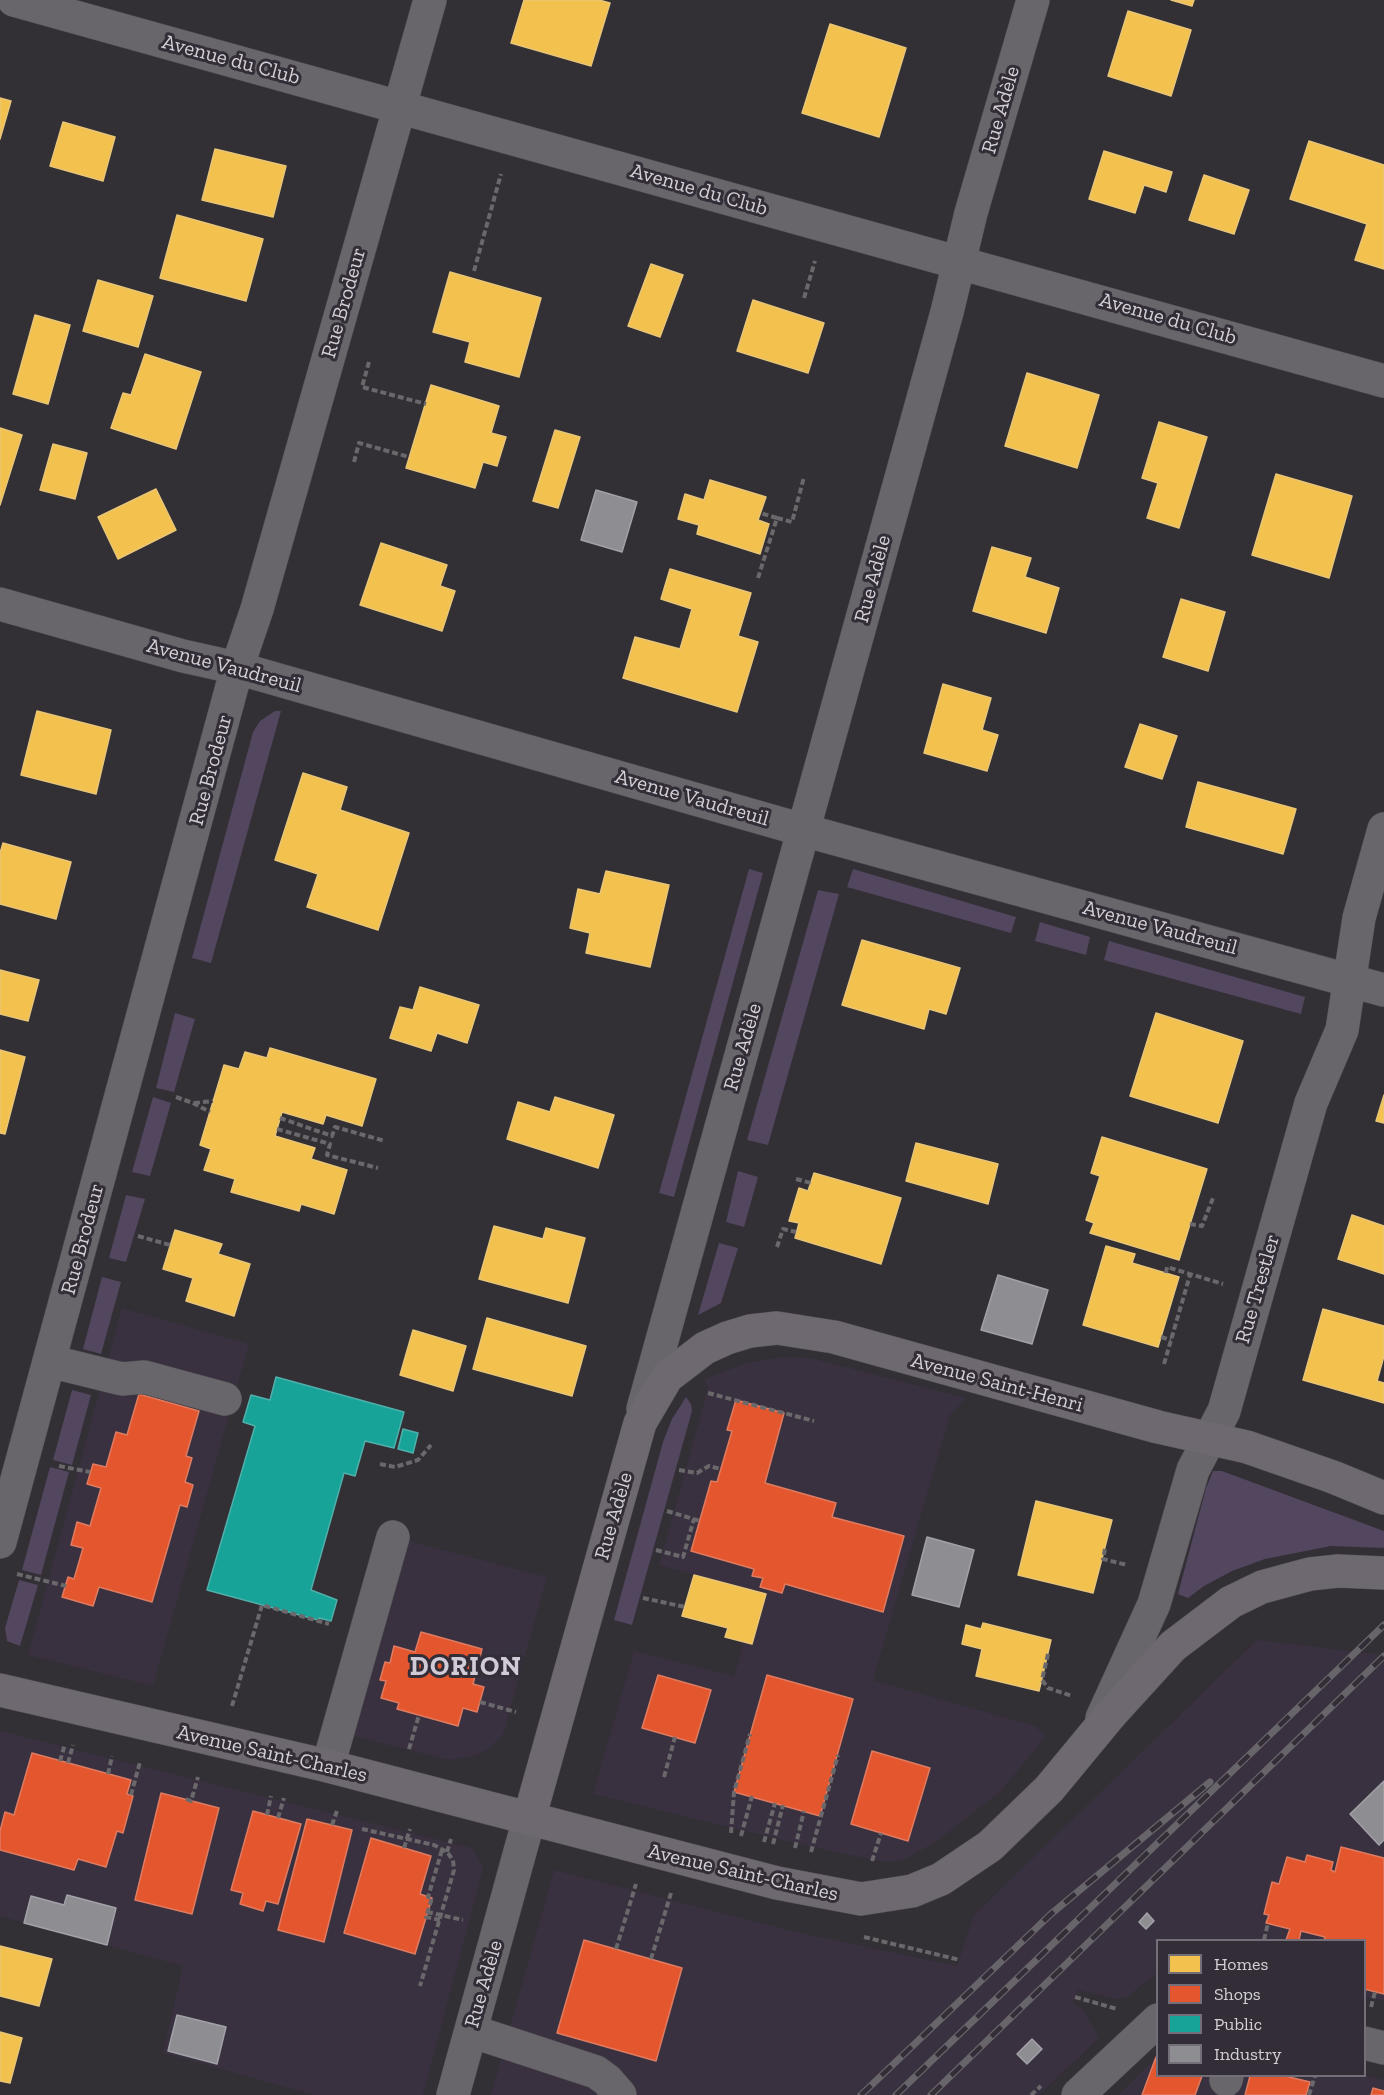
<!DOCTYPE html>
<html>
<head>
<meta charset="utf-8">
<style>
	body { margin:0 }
	#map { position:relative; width:1384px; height:2095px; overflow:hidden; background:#322f35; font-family:"Zilla Slab",serif }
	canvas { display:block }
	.legend { position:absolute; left:1156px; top:1939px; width:210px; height:138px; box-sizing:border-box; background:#322d37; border:2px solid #736e77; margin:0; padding:8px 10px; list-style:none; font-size:18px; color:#d4d0d7 }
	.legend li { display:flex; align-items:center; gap:12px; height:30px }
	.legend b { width:30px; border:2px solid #736e77 }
</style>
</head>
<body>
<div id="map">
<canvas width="1384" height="2095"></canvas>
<ul class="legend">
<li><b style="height:16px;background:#f2c14e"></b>Homes</li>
<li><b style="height:16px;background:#e4572e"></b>Shops</li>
<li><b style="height:16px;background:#17a398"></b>Public</li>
<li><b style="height:16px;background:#8d8d92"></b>Industry</li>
</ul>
</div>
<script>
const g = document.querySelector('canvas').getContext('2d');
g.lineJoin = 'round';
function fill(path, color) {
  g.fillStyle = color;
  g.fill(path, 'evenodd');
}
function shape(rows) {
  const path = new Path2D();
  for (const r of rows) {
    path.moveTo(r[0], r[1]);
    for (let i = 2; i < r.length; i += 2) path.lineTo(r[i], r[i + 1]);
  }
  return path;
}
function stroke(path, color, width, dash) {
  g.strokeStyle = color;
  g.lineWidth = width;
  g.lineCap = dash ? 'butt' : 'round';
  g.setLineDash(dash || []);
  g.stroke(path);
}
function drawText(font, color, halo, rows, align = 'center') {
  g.font = font + ' "Zilla Slab",serif';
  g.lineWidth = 6;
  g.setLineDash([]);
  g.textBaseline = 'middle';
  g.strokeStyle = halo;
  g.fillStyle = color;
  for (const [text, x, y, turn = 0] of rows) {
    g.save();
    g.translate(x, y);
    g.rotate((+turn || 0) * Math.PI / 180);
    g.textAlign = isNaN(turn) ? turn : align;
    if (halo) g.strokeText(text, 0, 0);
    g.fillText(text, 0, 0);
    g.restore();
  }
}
fill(shape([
	[122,1308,249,1344,153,1686,28,1655],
	[782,1357,810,1358,966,1398,950,1415,873,1680,1035,1726,1046,1736,1000,1792,938,1840,910,1857,896,1861,883,1862,795,1843,593,1794,634,1651,734,1676,744,1642,752,1644,765,1594,659,1565,708,1389,704,1379,747,1363],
	[393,1537,547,1577,503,1735,487,1750,474,1756,449,1760,337,1732],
	[1257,1640,1384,1655,1384,2001,1365,1997,1364,1940,1158,1940,1157,1973,1127,1997,1116,1999,1078,1990,1073,2004,1082,2008,1099,2038,1039,2095,491,2095,554,1870,792,1931,957,1966,974,1915],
	[0,1731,472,1848,482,1864,482,1873,423,2095,314,2095,163,2053,183,1966,0,1916],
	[1157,2056,1158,2076,1365,2075,1384,2080,1384,2095,1119,2095]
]), '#39313f');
fill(shape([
	[275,711,281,711,211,963,192,958,253,732,260,721],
	[749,869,763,873,674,1197,659,1193],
	[853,869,1016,917,1011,933,847,887],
	[818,890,839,894,768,1145,747,1140],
	[1040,922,1090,937,1086,955,1035,941],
	[1109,941,1305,997,1301,1014,1104,960],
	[175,1013,195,1019,174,1092,156,1088],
	[153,1097,171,1103,150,1176,132,1172],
	[738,1171,758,1177,744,1227,726,1222],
	[126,1195,145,1199,126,1262,109,1258],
	[719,1243,738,1248,721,1303,698,1315],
	[102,1277,121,1282,101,1354,83,1349],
	[72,1390,91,1395,72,1465,53,1460],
	[686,1397,691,1404,692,1411,632,1625,614,1620,663,1442,672,1419],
	[50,1467,69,1472,41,1575,22,1570],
	[1213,1471,1222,1471,1384,1531,1384,1548,1331,1546,1265,1559,1232,1571,1204,1586,1188,1598,1178,1594,1206,1488],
	[19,1580,38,1585,20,1646,7,1641,5,1628]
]), '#53465f');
const homes = shape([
	[524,0,599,0,610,3,591,66,511,43,524,0],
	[1171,0,1194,0,1192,6,1171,0],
	[1128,11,1191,30,1171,96,1108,76,1128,11],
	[830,24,906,48,879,137,802,113,830,24],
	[0,98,11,101,0,139,0,98],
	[63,122,115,137,103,181,50,166,63,122],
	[1309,141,1384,165,1384,269,1355,260,1367,224,1290,199,1309,141],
	[215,149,286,166,273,217,202,200,215,149],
	[1104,151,1172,172,1166,192,1144,185,1135,213,1089,199,1104,151],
	[1204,175,1249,190,1234,234,1189,220,1204,175],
	[177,215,263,239,246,301,160,278,177,215],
	[651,264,683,275,660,337,628,326,651,264],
	[450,272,541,298,519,377,465,362,470,342,433,332,450,272],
	[98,280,153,296,138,347,83,331,98,280],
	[753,300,824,323,808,373,737,351,753,300],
	[35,315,70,325,48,404,13,394,35,315],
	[145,354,201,372,176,449,111,428,123,393,131,395,145,354],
	[1027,373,1099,395,1077,468,1005,446,1027,373],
	[431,385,499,406,491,433,506,437,497,466,483,462,475,488,406,468,431,385],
	[1159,422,1207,437,1179,528,1147,518,1158,483,1142,478,1159,422],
	[0,428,22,435,0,505,0,428],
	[555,430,580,437,558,508,533,501,555,430],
	[53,444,87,453,75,499,40,490,53,444],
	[1276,474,1352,496,1329,578,1252,555,1276,474],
	[710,480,766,497,758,520,769,524,760,554,697,534,699,525,678,519,685,494,704,500,710,480],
	[156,489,176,530,118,559,98,517,156,489],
	[381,543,447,565,440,586,455,591,442,631,360,605,381,543],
	[992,547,1031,558,1025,577,1059,588,1046,633,973,611,992,547],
	[670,569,751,593,738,636,758,642,737,712,623,678,635,637,680,649,692,609,661,599,670,569],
	[1181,599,1225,612,1208,671,1163,657,1181,599],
	[943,684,991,698,982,730,998,735,987,771,924,753,943,684],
	[37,711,111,730,96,794,21,775,37,711],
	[1140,724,1177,736,1162,779,1125,767,1140,724],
	[303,773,347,787,340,810,409,833,378,930,307,907,318,874,275,860,303,773],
	[1198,782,1296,809,1283,854,1186,827,1198,782],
	[3,843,71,862,56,919,0,904,0,853,3,843],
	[606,871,669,885,650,967,586,953,590,933,570,928,578,889,600,894,606,871],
	[862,940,960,968,946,1014,929,1009,924,1029,842,1005,862,940],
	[0,970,39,980,28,1021,0,1014,0,970],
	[420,987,479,1005,467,1043,437,1033,431,1051,390,1038,400,1007,413,1010,420,987],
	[1156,1013,1243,1041,1218,1123,1130,1096,1156,1013],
	[270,1048,376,1079,362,1126,326,1115,323,1124,282,1112,275,1136,315,1148,311,1159,347,1170,334,1214,301,1204,299,1211,231,1192,235,1179,204,1170,211,1149,200,1145,224,1065,239,1069,245,1052,267,1058,270,1048],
	[0,1050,25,1057,5,1134,0,1133,0,1050],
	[1384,1095,1384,1123,1376,1121,1384,1095],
	[555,1097,614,1115,598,1168,507,1139,518,1102,550,1112,555,1097],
	[1102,1137,1207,1169,1179,1260,1090,1233,1094,1223,1086,1220,1100,1176,1091,1173,1102,1137],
	[916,1143,998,1164,988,1204,906,1181,916,1143],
	[814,1173,901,1198,881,1264,795,1238,799,1223,789,1221,799,1188,808,1191,814,1173],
	[1352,1215,1384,1226,1384,1274,1338,1259,1352,1215],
	[494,1226,543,1239,546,1228,585,1238,568,1303,479,1279,494,1226],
	[175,1230,222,1244,218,1254,250,1264,234,1316,186,1301,193,1278,163,1269,175,1230],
	[1106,1246,1135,1254,1132,1263,1179,1277,1158,1347,1083,1325,1106,1246],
	[1323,1309,1384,1326,1384,1356,1377,1381,1384,1383,1384,1403,1303,1380,1323,1309],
	[487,1318,586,1346,572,1396,473,1369,487,1318],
	[413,1330,466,1346,453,1391,400,1375,413,1330],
	[1036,1501,1112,1520,1093,1593,1018,1575,1036,1501],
	[694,1575,766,1594,752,1644,725,1637,728,1628,682,1616,694,1575],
	[983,1623,1051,1640,1039,1691,976,1676,982,1649,962,1644,966,1625,981,1629,983,1623],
	[0,1946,52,1959,39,2006,0,1996,0,1946],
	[0,2032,22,2038,10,2083,0,2081,0,2032]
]);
fill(homes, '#f2c14e');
stroke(homes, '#e9c677', 1.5);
const shops = shape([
	[139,1394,199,1411,186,1456,192,1458,185,1482,193,1485,187,1507,180,1505,152,1602,99,1587,93,1606,62,1597,68,1577,74,1579,83,1548,71,1545,77,1522,90,1526,101,1488,87,1484,93,1464,106,1467,116,1432,127,1435,139,1394],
	[736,1400,784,1413,765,1483,836,1503,832,1517,904,1536,883,1612,785,1584,782,1593,760,1587,763,1578,752,1576,754,1569,691,1551,711,1481,717,1482,732,1431,727,1430,736,1400],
	[421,1632,482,1649,473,1684,484,1687,477,1712,463,1708,458,1726,397,1709,399,1703,381,1698,386,1681,380,1680,385,1662,390,1663,394,1646,415,1652,421,1632],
	[658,1675,711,1690,695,1743,642,1728,658,1675],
	[767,1675,853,1699,820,1816,734,1792,767,1675],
	[872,1751,930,1768,908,1841,851,1824,872,1751],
	[32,1753,131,1780,127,1794,133,1796,123,1833,117,1831,106,1867,78,1859,74,1870,0,1850,0,1831,5,1812,14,1815,32,1753],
	[161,1793,219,1808,192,1914,135,1900,161,1793],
	[253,1811,301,1824,278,1904,266,1901,263,1911,240,1904,243,1893,231,1890,253,1811],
	[307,1819,352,1830,324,1942,278,1930,307,1819],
	[371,1838,431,1856,420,1894,432,1898,415,1954,344,1933,371,1838],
	[1341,1847,1384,1858,1384,1994,1364,1989,1364,1940,1324,1940,1325,1937,1301,1931,1299,1940,1286,1940,1290,1929,1266,1923,1269,1915,1264,1914,1272,1882,1279,1884,1287,1857,1305,1862,1307,1855,1333,1862,1331,1870,1335,1872,1341,1847],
	[584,1940,682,1968,656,2061,557,2033,584,1940],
	[1156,2057,1158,2076,1202,2076,1195,2095,1142,2095,1156,2057],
	[1250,2076,1285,2076,1310,2082,1306,2095,1245,2095,1250,2076],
	[1373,2088,1384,2091,1384,2095,1371,2095,1373,2088]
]);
fill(shops, '#e4572e');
stroke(shops, '#df7b61', 1.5);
const public = shape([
	[276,1377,404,1412,394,1448,365,1441,355,1476,344,1473,311,1590,337,1600,331,1621,319,1618,318,1620,207,1590,255,1426,243,1422,251,1395,270,1400,276,1377],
	[403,1429,418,1433,413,1453,398,1449,403,1429]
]);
fill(public, '#17a398');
stroke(public, '#50b0ab', 1.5);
const industry = shape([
	[596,490,637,502,622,552,581,540,596,490],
	[998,1275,1048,1290,1032,1344,981,1330,998,1275],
	[927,1537,974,1550,959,1607,912,1595,927,1537],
	[1384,1781,1384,1840,1379,1845,1350,1814,1384,1781],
	[67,1895,116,1908,107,1945,24,1923,31,1896,64,1905,67,1895],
	[1147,1913,1154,1921,1146,1929,1139,1922,1147,1913],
	[177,2015,226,2027,217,2064,168,2051,177,2015],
	[1032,2039,1042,2049,1027,2064,1017,2054,1032,2039]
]);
fill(industry, '#8d8d92');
stroke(industry, '#a2a1a7', 1.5);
const minor = shape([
	[14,0,1384,381],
	[0,604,183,656,237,668,803,830,1384,990],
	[49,1361,122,1379,144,1377,225,1399],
	[643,1409,947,312,971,213,1033,0],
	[0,1542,237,668,257,609,430,0],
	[1102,1718,1154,1604,1193,1470,1224,1411,1311,1103,1342,1030,1359,918,1384,829],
	[328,1766,393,1537],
	[471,2031,596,2072,607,2080,620,2095],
	[1364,2043,1384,2048],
	[1226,2080,1227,2076],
	[453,2095,529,1819],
	[1078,2095,1158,2020]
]);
const major = shape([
	[0,1690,328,1766,777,1883,861,1899,912,1891,941,1879,990,1846,1049,1789,1111,1714,1173,1646,1231,1602,1262,1587,1310,1574,1338,1571,1384,1573],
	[529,1819,640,1423,667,1377,705,1348,727,1338,750,1331,777,1328,834,1337,1158,1427,1247,1447,1333,1477,1384,1498]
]);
stroke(minor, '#4f4c51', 34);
stroke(major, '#4f4c51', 34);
stroke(shape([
	[474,271,501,174],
	[804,298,815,261],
	[369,362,362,387,426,404],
	[354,462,359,443,409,457],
	[777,518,792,522,804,477],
	[758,578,777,518,760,513],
	[176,1097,193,1103,210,1112],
	[194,1103,213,1101],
	[280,1118,332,1136,335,1127,385,1141],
	[277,1129,330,1144,327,1155,378,1168],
	[796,1179,811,1183],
	[1190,1224,1202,1226,1213,1198],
	[138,1236,170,1245],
	[777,1247,783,1229,796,1232],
	[1166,1273,1167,1267,1223,1284],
	[1161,1337,1171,1340],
	[1164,1364,1190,1275],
	[708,1393,814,1421],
	[380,1464,395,1467,418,1460,431,1445],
	[59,1466,90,1472],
	[679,1470,697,1473,709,1466,721,1469],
	[667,1511,700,1521],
	[1105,1549,1103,1559,1127,1565],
	[656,1550,683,1557,694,1519],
	[17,1574,66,1586],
	[643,1598,685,1607],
	[1048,1654,1042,1680,1048,1688,1072,1696],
	[480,1702,516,1712],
	[232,1706,262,1605,329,1624],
	[409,1749,419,1715],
	[60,1761,65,1744],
	[68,1763,73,1745],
	[108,1774,112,1756],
	[664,1777,675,1737],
	[131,1795,140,1762],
	[186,1799,191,1801,198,1777],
	[267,1815,271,1796],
	[278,1818,284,1798],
	[332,1825,337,1811],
	[362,1829,434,1845,447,1852,453,1860,454,1870,420,1986],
	[731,1833,734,1792,750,1734],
	[741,1836,752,1796],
	[764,1842,775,1803],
	[773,1844,783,1805],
	[404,1848,410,1829],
	[795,1848,804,1811],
	[447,1852,451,1839],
	[811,1852,838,1755],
	[872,1861,881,1833],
	[427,1912,463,1920],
	[440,1920,426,1917,432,1898,428,1897,442,1850],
	[864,1937,960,1960],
	[1264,1940,1268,1923],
	[616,1949,636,1884],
	[651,1959,671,1893],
	[1075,1997,1117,2009],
	[1371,2007,1375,1992],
	[1031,2095,1041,2086],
	[1309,2095,1315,2076]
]), '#6a686b', 4, [6, 3]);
stroke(minor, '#69666b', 33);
stroke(major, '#6e6871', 33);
const rail = shape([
	[861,2095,1051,1914,1210,1782],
	[896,2095,1384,1625],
	[931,2095,1384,1656]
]);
stroke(rail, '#68656a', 7);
stroke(rail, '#322d37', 4.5, [14]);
drawText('21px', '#d4d0d7', '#322d37', [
	["Avenue du Club",231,60,15],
	["Rue Adèle",1001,110,-74],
	["Avenue du Club",699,190,16],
	["Rue Brodeur",344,303,-74],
	["Avenue du Club",1168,319,16],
	["Rue Adèle",873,579,-75],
	["Avenue Vaudreuil",224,666,15],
	["Rue Brodeur",211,770,-75],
	["Avenue Vaudreuil",692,798,16],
	["Avenue Vaudreuil",1160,928,15],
	["Rue Adèle",743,1047,-74],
	["Rue Brodeur",83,1239,-75],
	["Rue Trestler",1258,1289,-74],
	["Avenue Saint-Henri",997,1383,15],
	["Rue Adèle",614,1516,-74],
	["Avenue Saint-Charles",272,1754,13],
	["Avenue Saint-Charles",743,1873,13],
	["Rue Adèle",484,1984,-74]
]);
g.letterSpacing = '1.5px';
drawText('bold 27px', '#d1cad7', '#322d37', [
	["DORION",466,1667]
]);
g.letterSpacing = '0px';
</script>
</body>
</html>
